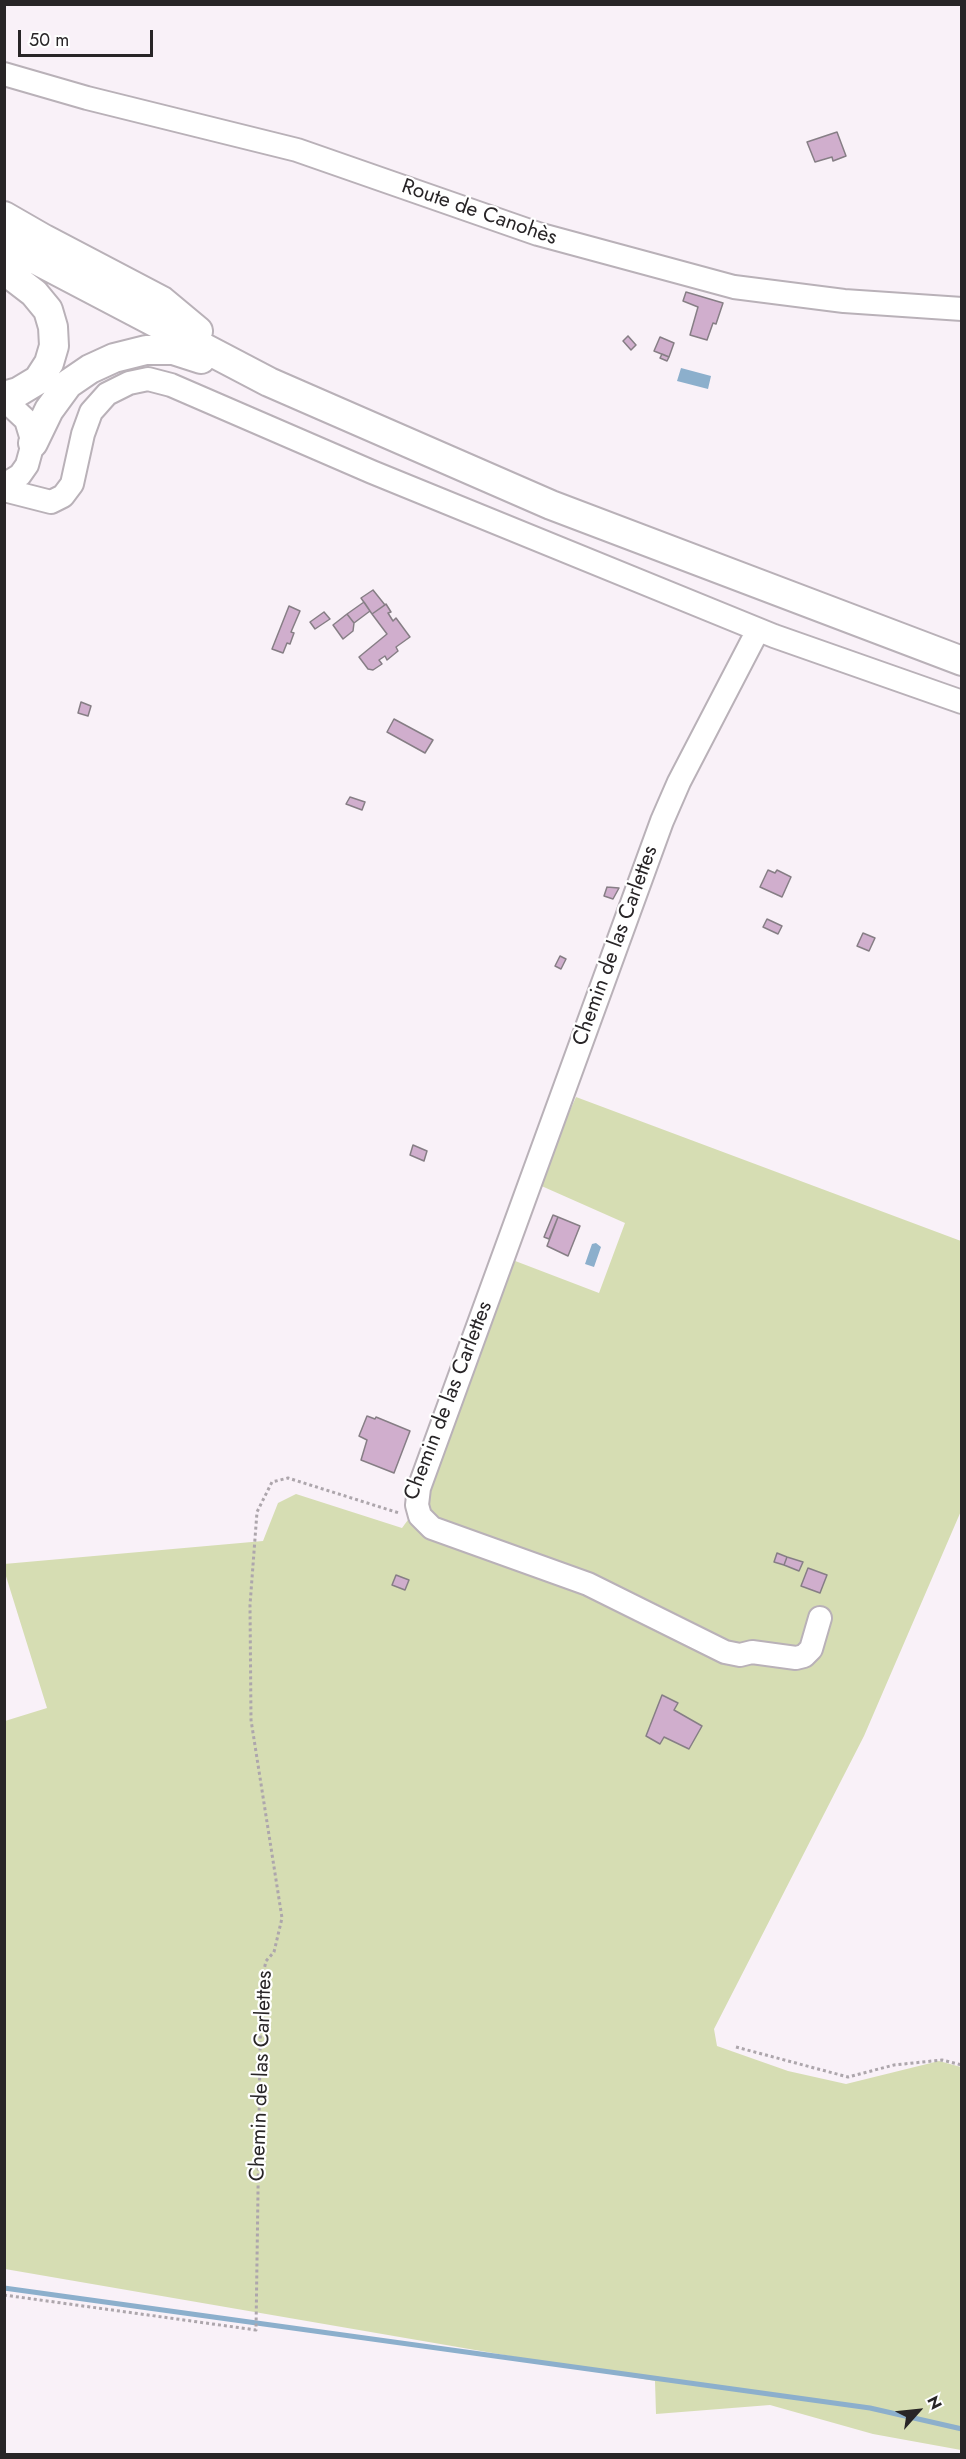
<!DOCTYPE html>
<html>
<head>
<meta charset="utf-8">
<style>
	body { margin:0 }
	#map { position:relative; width:966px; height:2459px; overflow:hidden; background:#f9f1f8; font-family:Jost,sans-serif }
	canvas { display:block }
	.frame { position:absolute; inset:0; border:6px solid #282527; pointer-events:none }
	.north { position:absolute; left:888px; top:2381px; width:60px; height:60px; -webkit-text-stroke:4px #fff; paint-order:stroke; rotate:63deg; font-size:16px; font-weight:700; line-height:24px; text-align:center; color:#282527 }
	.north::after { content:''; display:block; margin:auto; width:21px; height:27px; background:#282527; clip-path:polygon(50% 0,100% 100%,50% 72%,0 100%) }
	.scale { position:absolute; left:18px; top:30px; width:135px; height:27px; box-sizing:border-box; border:3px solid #282527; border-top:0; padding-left:8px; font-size:18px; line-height:21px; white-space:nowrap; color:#282527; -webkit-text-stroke:4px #fff; paint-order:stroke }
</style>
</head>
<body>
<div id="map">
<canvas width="966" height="2459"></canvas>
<div class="frame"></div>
<div class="north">N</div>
<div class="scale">50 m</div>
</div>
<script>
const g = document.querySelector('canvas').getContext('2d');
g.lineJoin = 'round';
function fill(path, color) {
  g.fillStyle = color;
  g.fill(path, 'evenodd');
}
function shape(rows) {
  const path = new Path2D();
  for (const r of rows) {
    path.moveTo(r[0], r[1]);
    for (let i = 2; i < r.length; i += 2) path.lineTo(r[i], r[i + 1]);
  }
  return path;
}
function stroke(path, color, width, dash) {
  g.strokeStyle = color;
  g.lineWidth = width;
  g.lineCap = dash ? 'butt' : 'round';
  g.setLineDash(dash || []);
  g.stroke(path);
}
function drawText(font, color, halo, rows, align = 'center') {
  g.font = font + ' Jost,sans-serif';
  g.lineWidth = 4.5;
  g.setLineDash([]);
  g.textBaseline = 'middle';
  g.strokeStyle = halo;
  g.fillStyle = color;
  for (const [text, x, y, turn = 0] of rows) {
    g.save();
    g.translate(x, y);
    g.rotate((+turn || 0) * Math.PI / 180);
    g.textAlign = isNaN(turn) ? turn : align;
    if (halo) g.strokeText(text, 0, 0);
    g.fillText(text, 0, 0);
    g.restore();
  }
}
fill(shape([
	[576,1097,961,1241,961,1511,864,1736,714,2029,717,2046,788,2071,846,2084,939,2061,961,2067,961,2450,873,2434,770,2405,656,2414,655,2381,5,2269,5,1721,47,1708,5,1573,4,1564,263,1541,278,1503,296,1494,402,1528,427,1494,510,1259,599,1293,625,1223,537,1184]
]), '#d6ddb3');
fill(shape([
	[681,368,711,376,708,389,677,381],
	[596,1243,601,1247,594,1267,585,1264,592,1244]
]), '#8cafcc');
stroke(shape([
	[4,2288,870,2408,962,2429]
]), '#8cafcc', 5);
const building = shape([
	[837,132,846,156,833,161,832,157,815,162,807,142,837,132],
	[686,292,723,303,716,324,713,323,707,340,690,335,698,307,683,301,686,292],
	[628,336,636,345,631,350,623,341,628,336],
	[660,337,674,343,669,357,654,351,660,337],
	[662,354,669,357,667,361,660,358,662,354],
	[373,590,385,605,372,614,361,598,373,590],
	[364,602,370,611,354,623,347,614,364,602],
	[386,604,391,612,388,613,393,621,396,618,410,637,396,647,398,651,387,660,385,656,379,660,382,664,373,670,368,669,359,657,387,634,372,614,386,604],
	[289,606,300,611,291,632,294,633,290,644,287,643,283,653,272,649,289,606],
	[324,612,330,619,315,629,310,622,324,612],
	[347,614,354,623,353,631,343,639,333,625,347,614],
	[81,702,91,706,88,716,78,713,81,702],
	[394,719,433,740,425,753,387,732,394,719],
	[350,797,365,802,362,810,346,804,350,797],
	[768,870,775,873,777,870,791,877,782,897,760,887,768,870],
	[607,887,619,888,613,899,604,896,607,887],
	[767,919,782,926,778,934,763,927,767,919],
	[863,933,875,938,869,951,857,946,863,933],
	[560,956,566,959,561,969,555,966,560,956],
	[413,1145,427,1151,424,1161,410,1155,413,1145],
	[553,1215,558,1217,549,1239,544,1237,553,1215],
	[558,1217,580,1226,568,1256,547,1246,558,1217],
	[367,1416,375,1419,376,1417,410,1431,394,1473,361,1460,367,1440,359,1436,367,1416],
	[777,1553,787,1557,784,1565,774,1562,777,1553],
	[787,1557,803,1562,799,1571,784,1565,787,1557],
	[808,1568,827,1575,820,1593,801,1586,808,1568],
	[396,1575,409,1580,405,1590,392,1585,396,1575],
	[662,1695,678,1703,674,1710,702,1726,689,1749,664,1737,660,1744,646,1736,662,1695]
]);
fill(building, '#d0aecd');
stroke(building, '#867e85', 1.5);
const minor = shape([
	[4,74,87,98,297,150,538,234,734,287,844,301,962,309],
	[4,403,10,405,26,420,33,443,27,465,20,475,4,485],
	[4,490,51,502,63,496,72,484,83,434,91,412,107,394,129,383,148,379,171,385,372,472,774,636,962,702],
	[758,630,679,782,662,821,419,1488,417,1505,420,1516,432,1528,588,1584,725,1652,740,1655,752,1652,796,1658,804,1656,811,1649,820,1618]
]);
const major = shape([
	[4,216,44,239,162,301,198,331],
	[4,243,269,382,551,505,962,661],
	[4,270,34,293,48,310,53,327,54,346,49,363,38,380,18,392,4,396],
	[33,443,49,410,68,384,90,369,114,358,146,350,173,350,201,359]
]);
stroke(minor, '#b9b1b8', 26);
stroke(major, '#b9b1b8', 32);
stroke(shape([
	[736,2047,848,2077,894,2065,942,2060,962,2065],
	[4,2295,256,2330,261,1984,266,1961,274,1952,282,1918,251,1720,250,1605,257,1512,272,1482,288,1478,399,1513]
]), '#ada6ac', 3, [3, 3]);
stroke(minor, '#fff', 22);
stroke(major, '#fff', 28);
drawText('21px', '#282527', '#fff', [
	["Route de Canohès",479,213,19],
	["Chemin de las Carlettes",616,946,-70],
	["Chemin de las Carlettes",449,1401,-69],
	["Chemin de las Carlettes",262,2076,-88]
]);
</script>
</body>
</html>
